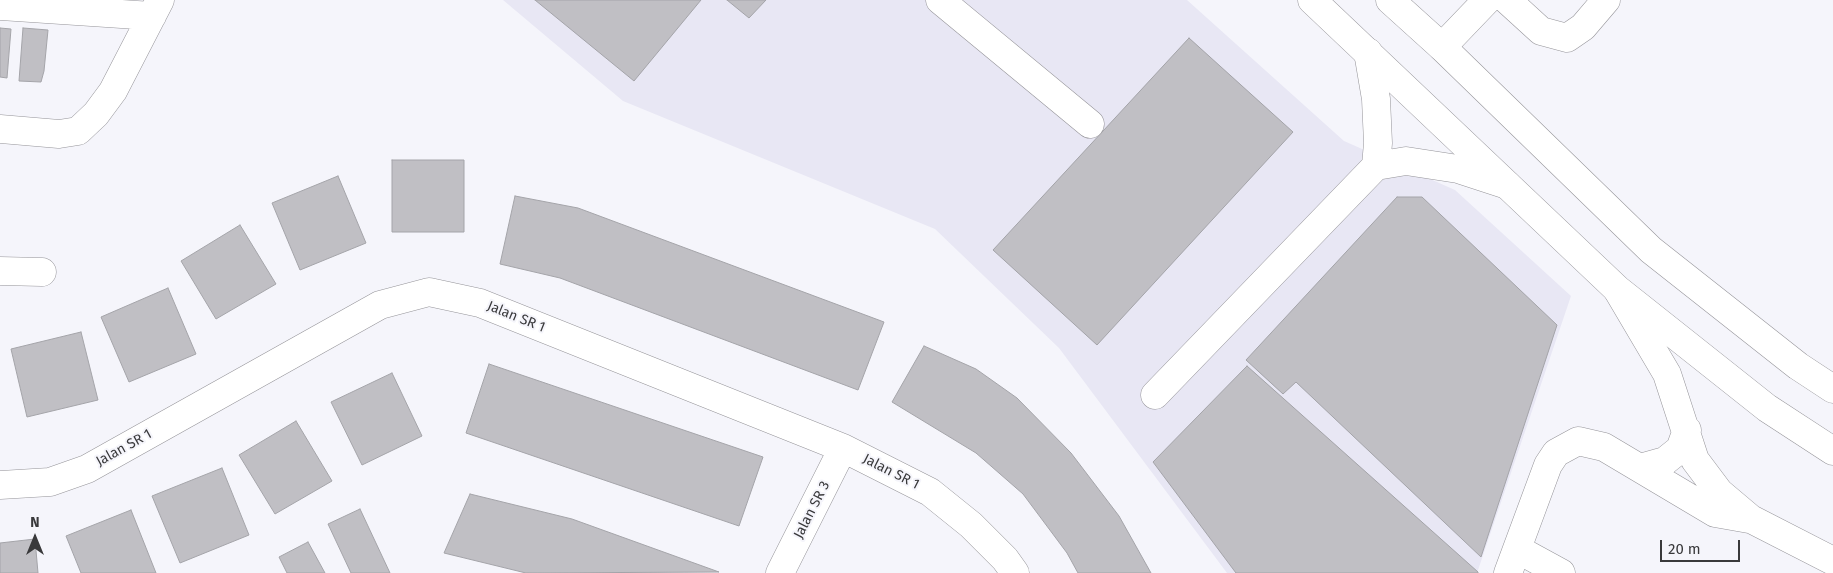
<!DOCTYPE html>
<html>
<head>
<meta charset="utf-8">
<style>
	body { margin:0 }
	#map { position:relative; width:1833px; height:573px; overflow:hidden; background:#f5f5fb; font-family:"Fira Sans",sans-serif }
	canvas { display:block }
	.north { position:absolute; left:10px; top:513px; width:50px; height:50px; -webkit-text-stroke:4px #f5f5fb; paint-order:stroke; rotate:0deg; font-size:14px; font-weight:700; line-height:20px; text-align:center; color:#39393b }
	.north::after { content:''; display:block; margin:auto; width:18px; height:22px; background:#39393b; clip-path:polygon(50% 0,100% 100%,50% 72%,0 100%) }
	.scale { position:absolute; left:1660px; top:540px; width:80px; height:22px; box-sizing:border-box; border:2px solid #39393b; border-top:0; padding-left:6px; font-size:15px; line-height:18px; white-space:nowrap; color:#39393b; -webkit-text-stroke:4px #f5f5fb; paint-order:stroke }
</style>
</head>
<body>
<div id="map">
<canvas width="1833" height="573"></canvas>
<div class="north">N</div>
<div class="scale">20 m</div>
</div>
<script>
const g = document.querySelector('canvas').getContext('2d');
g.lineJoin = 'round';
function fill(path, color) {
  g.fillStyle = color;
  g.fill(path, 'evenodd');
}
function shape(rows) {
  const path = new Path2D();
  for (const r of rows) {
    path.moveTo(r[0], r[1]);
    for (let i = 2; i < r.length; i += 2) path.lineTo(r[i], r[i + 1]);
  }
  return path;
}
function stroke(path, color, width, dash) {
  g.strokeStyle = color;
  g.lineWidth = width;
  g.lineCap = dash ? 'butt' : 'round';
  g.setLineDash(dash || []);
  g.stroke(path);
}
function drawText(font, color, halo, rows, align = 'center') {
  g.font = font + ' "Fira Sans",sans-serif';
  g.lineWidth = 4;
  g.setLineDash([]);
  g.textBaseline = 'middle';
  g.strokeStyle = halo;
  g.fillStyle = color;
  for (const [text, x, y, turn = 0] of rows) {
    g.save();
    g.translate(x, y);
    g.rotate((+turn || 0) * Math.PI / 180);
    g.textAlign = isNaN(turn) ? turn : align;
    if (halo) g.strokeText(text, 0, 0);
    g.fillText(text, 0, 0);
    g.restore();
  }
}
fill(shape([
	[503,0,1187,0,1344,141,1455,190,1571,296,1477,573,1227,573,1059,348,935,229,623,101]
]), '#e8e7f4');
const building = shape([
	[535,0,701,0,634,81,535,0],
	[727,0,766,0,749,18,727,0],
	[0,28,11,29,7,78,0,77,0,28],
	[23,28,48,30,44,71,41,82,19,81,23,28],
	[1189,38,1293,132,1097,345,993,250,1189,38],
	[392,160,464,160,464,232,392,232,392,160],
	[338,176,366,243,300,270,272,203,338,176],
	[515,196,578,208,884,322,858,390,560,278,500,264,515,196],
	[1397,197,1422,197,1557,325,1481,557,1296,382,1283,394,1246,360,1397,197],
	[240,225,276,284,216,319,181,261,240,225],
	[168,288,196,354,129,382,101,317,168,288],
	[81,332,98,400,27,417,11,349,81,332],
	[924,346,976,369,1017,398,1071,453,1119,516,1151,573,1078,573,1067,553,1023,494,976,453,892,402,924,346],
	[489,364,763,457,739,526,466,433,489,364],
	[1247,366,1478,572,1478,573,1236,573,1153,462,1247,366],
	[392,373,422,436,362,465,331,402,392,373],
	[296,421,332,481,275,514,239,455,296,421],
	[222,468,249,535,180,563,152,496,222,468],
	[470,494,572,519,719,572,526,573,444,553,470,494],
	[360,509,390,573,351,573,328,524,360,509],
	[131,510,156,573,81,573,66,536,131,510],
	[35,539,38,573,0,573,0,543,35,539],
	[308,542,325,573,287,573,279,557,308,542]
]);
fill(building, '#c0bfc4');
stroke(building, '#a4a4a9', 1);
const minor = shape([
	[940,0,1090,124],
	[1507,0,1541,31,1567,38,1583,27,1606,0],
	[0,6,152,16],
	[1442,47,1487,0],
	[1368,52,1376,99,1378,143,1376,166],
	[0,129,59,134,78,131,96,114,113,91,160,0],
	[0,271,42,272],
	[1618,291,1667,374,1695,460,1719,492,1751,519,1833,561],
	[1155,395,1376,166,1406,161,1458,169,1507,185],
	[1640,468,1665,461,1680,449,1687,430],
	[0,485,50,482,87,469,380,305,429,292,480,303,843,448,930,492,971,525,1005,559,1015,573],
	[1517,549,1561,573],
	[780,573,843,448],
	[1508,573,1548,465,1556,453,1578,441,1604,447,1715,513,1749,519]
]);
const highway = shape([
	[1312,0,1617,289,1767,408,1833,451],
	[1390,0,1442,47,1651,250,1798,366,1833,389]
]);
stroke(minor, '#959499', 29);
stroke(highway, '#959499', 29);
stroke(minor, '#fff', 28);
stroke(highway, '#fff', 28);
drawText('14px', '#39393b', '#f5f5fb', [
	["Jalan SR 1",516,317,22],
	["Jalan SR 1",124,448,-29],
	["Jalan SR 1",891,472,27],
	["Jalan SR 3",812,510,-63]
]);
</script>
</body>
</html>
